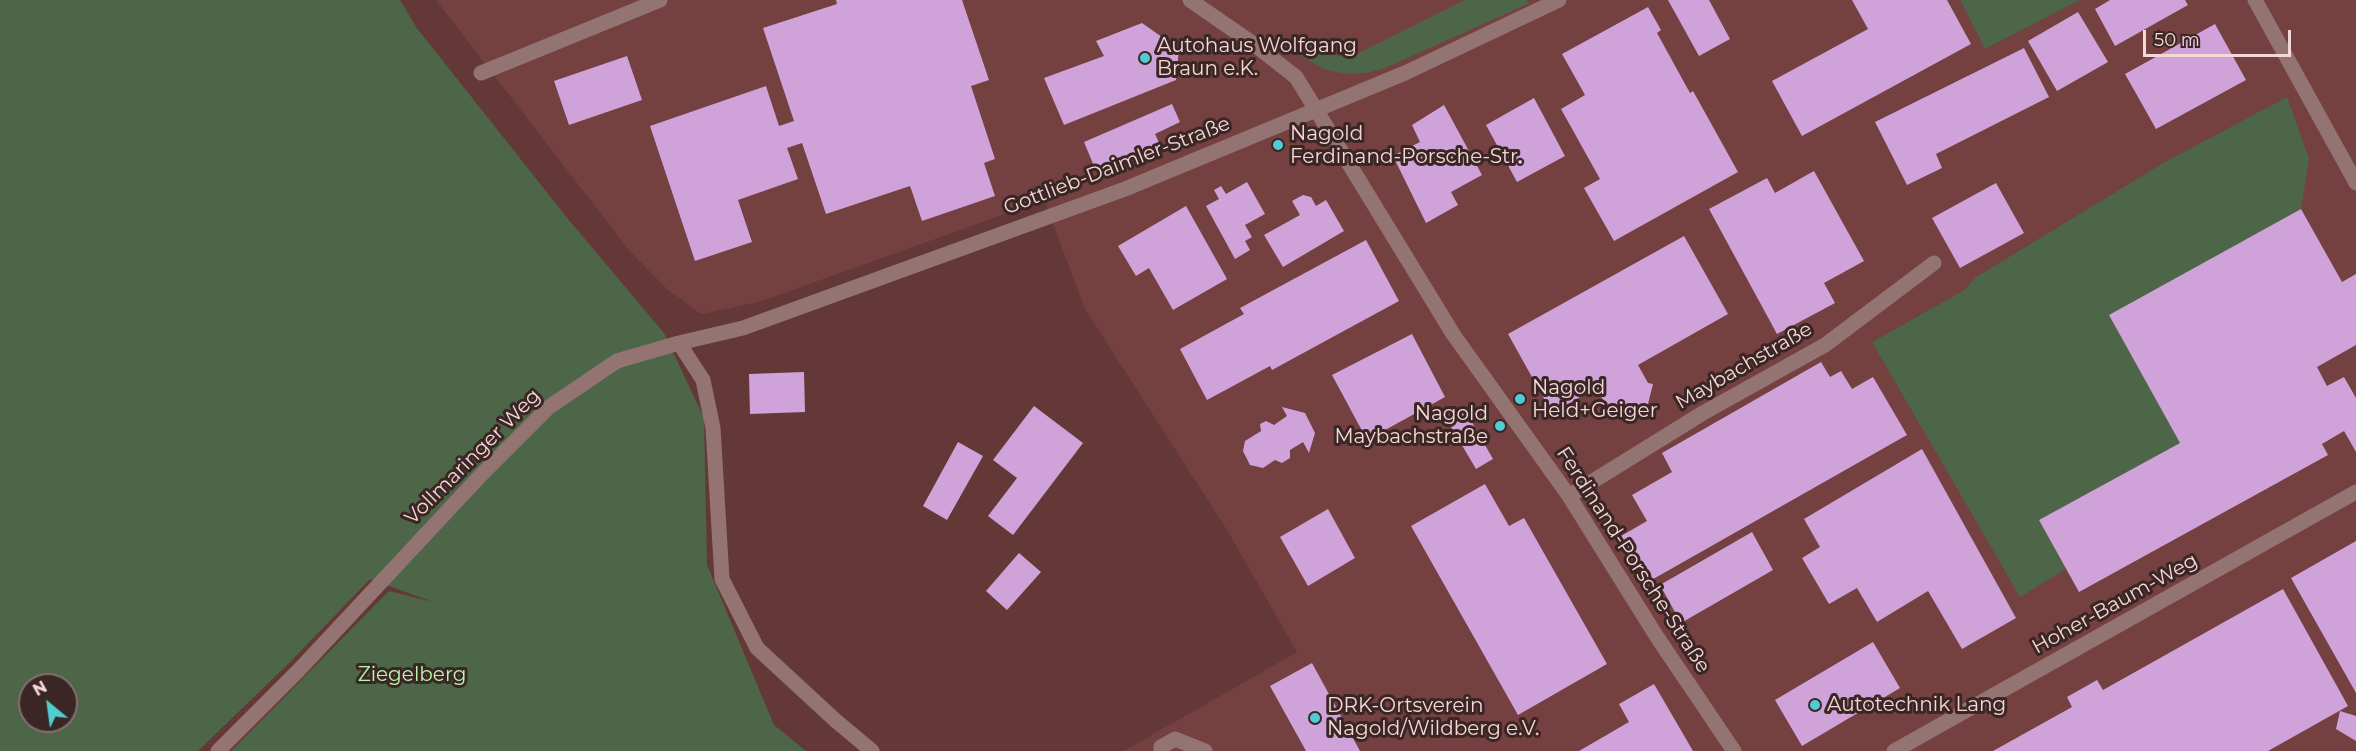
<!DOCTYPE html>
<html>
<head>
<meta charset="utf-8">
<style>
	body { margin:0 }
	#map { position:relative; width:2356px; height:751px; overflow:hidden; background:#653838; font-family:Montserrat,sans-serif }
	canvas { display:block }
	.north { position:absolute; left:18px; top:673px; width:60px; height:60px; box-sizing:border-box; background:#3b2626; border:2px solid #856d6c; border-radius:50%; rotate:331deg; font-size:16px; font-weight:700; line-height:24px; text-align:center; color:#f4d7d6 }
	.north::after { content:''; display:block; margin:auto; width:21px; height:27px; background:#51ccd3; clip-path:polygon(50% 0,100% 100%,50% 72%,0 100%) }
	.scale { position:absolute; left:2143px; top:30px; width:148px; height:27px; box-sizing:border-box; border:3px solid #f4d7d6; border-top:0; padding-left:8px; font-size:18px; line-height:21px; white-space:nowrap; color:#f4d7d6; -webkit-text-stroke:4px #3b2626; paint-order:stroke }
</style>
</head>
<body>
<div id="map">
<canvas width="2356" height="751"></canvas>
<div class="north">N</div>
<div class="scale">50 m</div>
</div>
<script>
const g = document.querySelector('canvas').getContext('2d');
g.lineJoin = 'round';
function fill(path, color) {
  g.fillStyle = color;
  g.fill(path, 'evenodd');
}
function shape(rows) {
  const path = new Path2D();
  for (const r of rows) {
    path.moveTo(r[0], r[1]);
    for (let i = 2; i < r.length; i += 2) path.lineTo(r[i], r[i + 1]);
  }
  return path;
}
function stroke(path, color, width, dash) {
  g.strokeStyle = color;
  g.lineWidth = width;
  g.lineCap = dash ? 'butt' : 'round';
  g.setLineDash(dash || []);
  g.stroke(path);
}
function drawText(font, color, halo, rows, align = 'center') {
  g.font = font + ' Montserrat,sans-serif';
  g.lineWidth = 6;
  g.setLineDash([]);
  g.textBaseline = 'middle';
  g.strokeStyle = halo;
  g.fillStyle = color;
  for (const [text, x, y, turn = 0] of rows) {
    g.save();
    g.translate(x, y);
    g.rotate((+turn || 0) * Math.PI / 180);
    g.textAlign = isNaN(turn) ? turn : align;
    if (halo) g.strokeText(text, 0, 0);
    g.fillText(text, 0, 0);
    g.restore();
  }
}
fill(shape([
	[436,0,1960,0,1985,49,2080,0,2356,0,2356,751,1124,751,1297,652,1227,530,1085,309,1044,200,759,302,701,314,667,289,628,249],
	[2287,98,2301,209,2109,315,2066,569,2020,596,1873,341,1964,290,1976,277,2163,163]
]), '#744040');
fill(shape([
	[0,0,400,0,416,27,568,219,664,333,704,418,707,565,774,725,806,751,231,751,389,591,433,602,370,579,289,663,198,751,0,751],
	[30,685,66,685,66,721,30,721],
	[1465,0,1526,0,1530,3,1385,68,1367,73,1347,74,1326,70,1300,56,1309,45,1338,56,1357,54],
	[1960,0,2080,0,1985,49],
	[2287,97,2309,159,2301,209,2110,315,2180,443,2040,520,2066,569,2020,597,1872,342,1964,290,1976,277,2163,163]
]), '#4d6648');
fill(shape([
	[836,0,962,0,989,80,971,86,995,159,984,163,995,196,922,221,910,186,826,214,802,143,787,148,798,179,738,200,752,242,695,261,650,126,766,86,779,126,794,121,763,28,837,4],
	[1668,0,1709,0,1730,39,1699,56],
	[1852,0,1947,0,1971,44,1802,136,1772,81,1868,29],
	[2110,0,2185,0,2188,5,2115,46,2095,9],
	[1648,7,1661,30,1657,33,1690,93,1693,91,1738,172,1614,241,1584,188,1600,179,1561,109,1585,95,1562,54],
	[2078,12,2108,62,2057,91,2028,41],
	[1142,23,1179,49,1176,80,1064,125,1044,78,1104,56,1096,41],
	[2215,24,2246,80,2156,129,2125,74],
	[2024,48,2049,97,1936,154,1942,168,1907,185,1875,122],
	[627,56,642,100,569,125,554,81],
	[1534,98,1565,156,1517,182,1486,125],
	[1172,104,1180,122,1155,134,1161,147,1096,171,1084,142],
	[1444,105,1482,175,1451,192,1458,205,1426,223,1393,156,1420,142,1412,125],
	[1814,171,1864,261,1824,283,1835,303,1777,334,1709,209,1767,178,1775,193],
	[1247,182,1265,214,1245,225,1252,237,1245,241,1250,250,1235,259,1206,206,1219,199,1214,190,1221,186,1226,194],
	[1996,183,2024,233,1960,268,1932,218],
	[1303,195,1311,197,1316,206,1326,200,1344,231,1283,267,1264,235,1300,215,1292,201],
	[1186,206,1227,279,1173,310,1149,268,1136,276,1118,246],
	[2301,209,2342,282,2356,274,2356,345,2317,367,2327,386,2344,377,2356,398,2356,452,2344,431,2322,444,2328,455,2079,592,2039,520,2180,443,2109,315],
	[1684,236,1728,314,1638,365,1648,383,1653,384,1647,408,1629,418,1611,413,1596,388,1552,413,1508,334],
	[1366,240,1399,301,1272,370,1270,366,1207,400,1180,349,1244,314,1240,308],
	[1412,334,1445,397,1367,440,1332,375],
	[1821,362,1830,377,1841,371,1852,389,1873,377,1907,435,1648,582,1621,536,1647,521,1632,495,1672,472,1662,453],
	[804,372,805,412,750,414,749,374],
	[1034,406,1083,443,1013,535,988,516,1017,478,993,460],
	[1282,407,1305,413,1315,433,1309,453,1303,442,1290,450,1290,458,1282,463,1275,460,1263,468,1250,465,1243,451,1245,441,1261,431,1260,424,1266,421,1274,425,1287,416],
	[1465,410,1493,459,1476,469,1447,420],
	[958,442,983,456,947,520,923,506],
	[1922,449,2016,618,1962,649,1928,591,1877,622,1857,588,1829,604,1802,558,1820,547,1804,519],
	[1485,484,1509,526,1524,518,1607,664,1518,715,1411,526],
	[1328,509,1355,558,1308,586,1280,537],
	[1752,532,1773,570,1681,623,1660,585],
	[2356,541,2356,693,2291,578],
	[1019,553,1041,572,1007,610,986,591],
	[2283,589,2348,706,2268,751,1993,751,2072,707,2067,697,2097,680,2103,690],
	[1873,642,1900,688,1802,746,1775,700],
	[1312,663,1360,751,1306,751,1270,686],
	[1654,684,1693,751,1579,751,1629,722,1619,704],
	[2340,711,2356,716,2356,741,2336,729]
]), '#cfa3d9');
stroke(shape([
	[1190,0,1255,45,1296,77,1453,334,1569,496,1657,637,1734,751],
	[2255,0,2356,183],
	[481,73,660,0],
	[679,343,703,380,713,428,722,579,757,648,835,720,872,751],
	[1569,496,1703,413,1825,345,1934,263],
	[218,751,299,670,481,475,549,407,617,361,679,343,743,328,1125,189,1405,73,1559,0],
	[1161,751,1161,747,1175,739,1205,751],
	[1894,751,2356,492]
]), '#947473', 15);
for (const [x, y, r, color] of [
	[1145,58,6,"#51ccd3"],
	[1278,145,6,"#51ccd3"],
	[1520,399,6,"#51ccd3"],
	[1500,426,6,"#51ccd3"],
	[1815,705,6,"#51ccd3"],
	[1315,718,6,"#51ccd3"]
]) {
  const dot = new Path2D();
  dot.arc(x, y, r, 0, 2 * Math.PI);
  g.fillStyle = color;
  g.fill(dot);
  stroke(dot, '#3b2626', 2);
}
drawText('20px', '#f4d7d6', '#3b2626', [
	["Autohaus Wolfgang",1157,46],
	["Braun e.K.",1157,69],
	["Nagold",1290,134],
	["Ferdinand-Porsche-Str.",1290,157],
	["Nagold",1532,388],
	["Held+Geiger",1532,411],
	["Nagold",1488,414,"right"],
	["Maybachstraße",1488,437,"right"],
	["Autotechnik Lang",1827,705],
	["DRK-Ortsverein",1327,706],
	["Nagold/Wildberg e.V.",1327,729]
], 'left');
drawText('20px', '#f4d7d6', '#3b2626', [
	["Gottlieb-Daimler-Straße",1117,166,-21],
	["Maybachstraße",1744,366,-30],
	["Vollmaringer Weg",473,457,-45],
	["Ferdinand-Porsche-Straße",1633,560,57],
	["Hoher-Baum-Weg",2115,604,-29]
]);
drawText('20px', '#b9f8ac', '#3b2626', [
	["Ziegelberg",412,675]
]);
</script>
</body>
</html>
